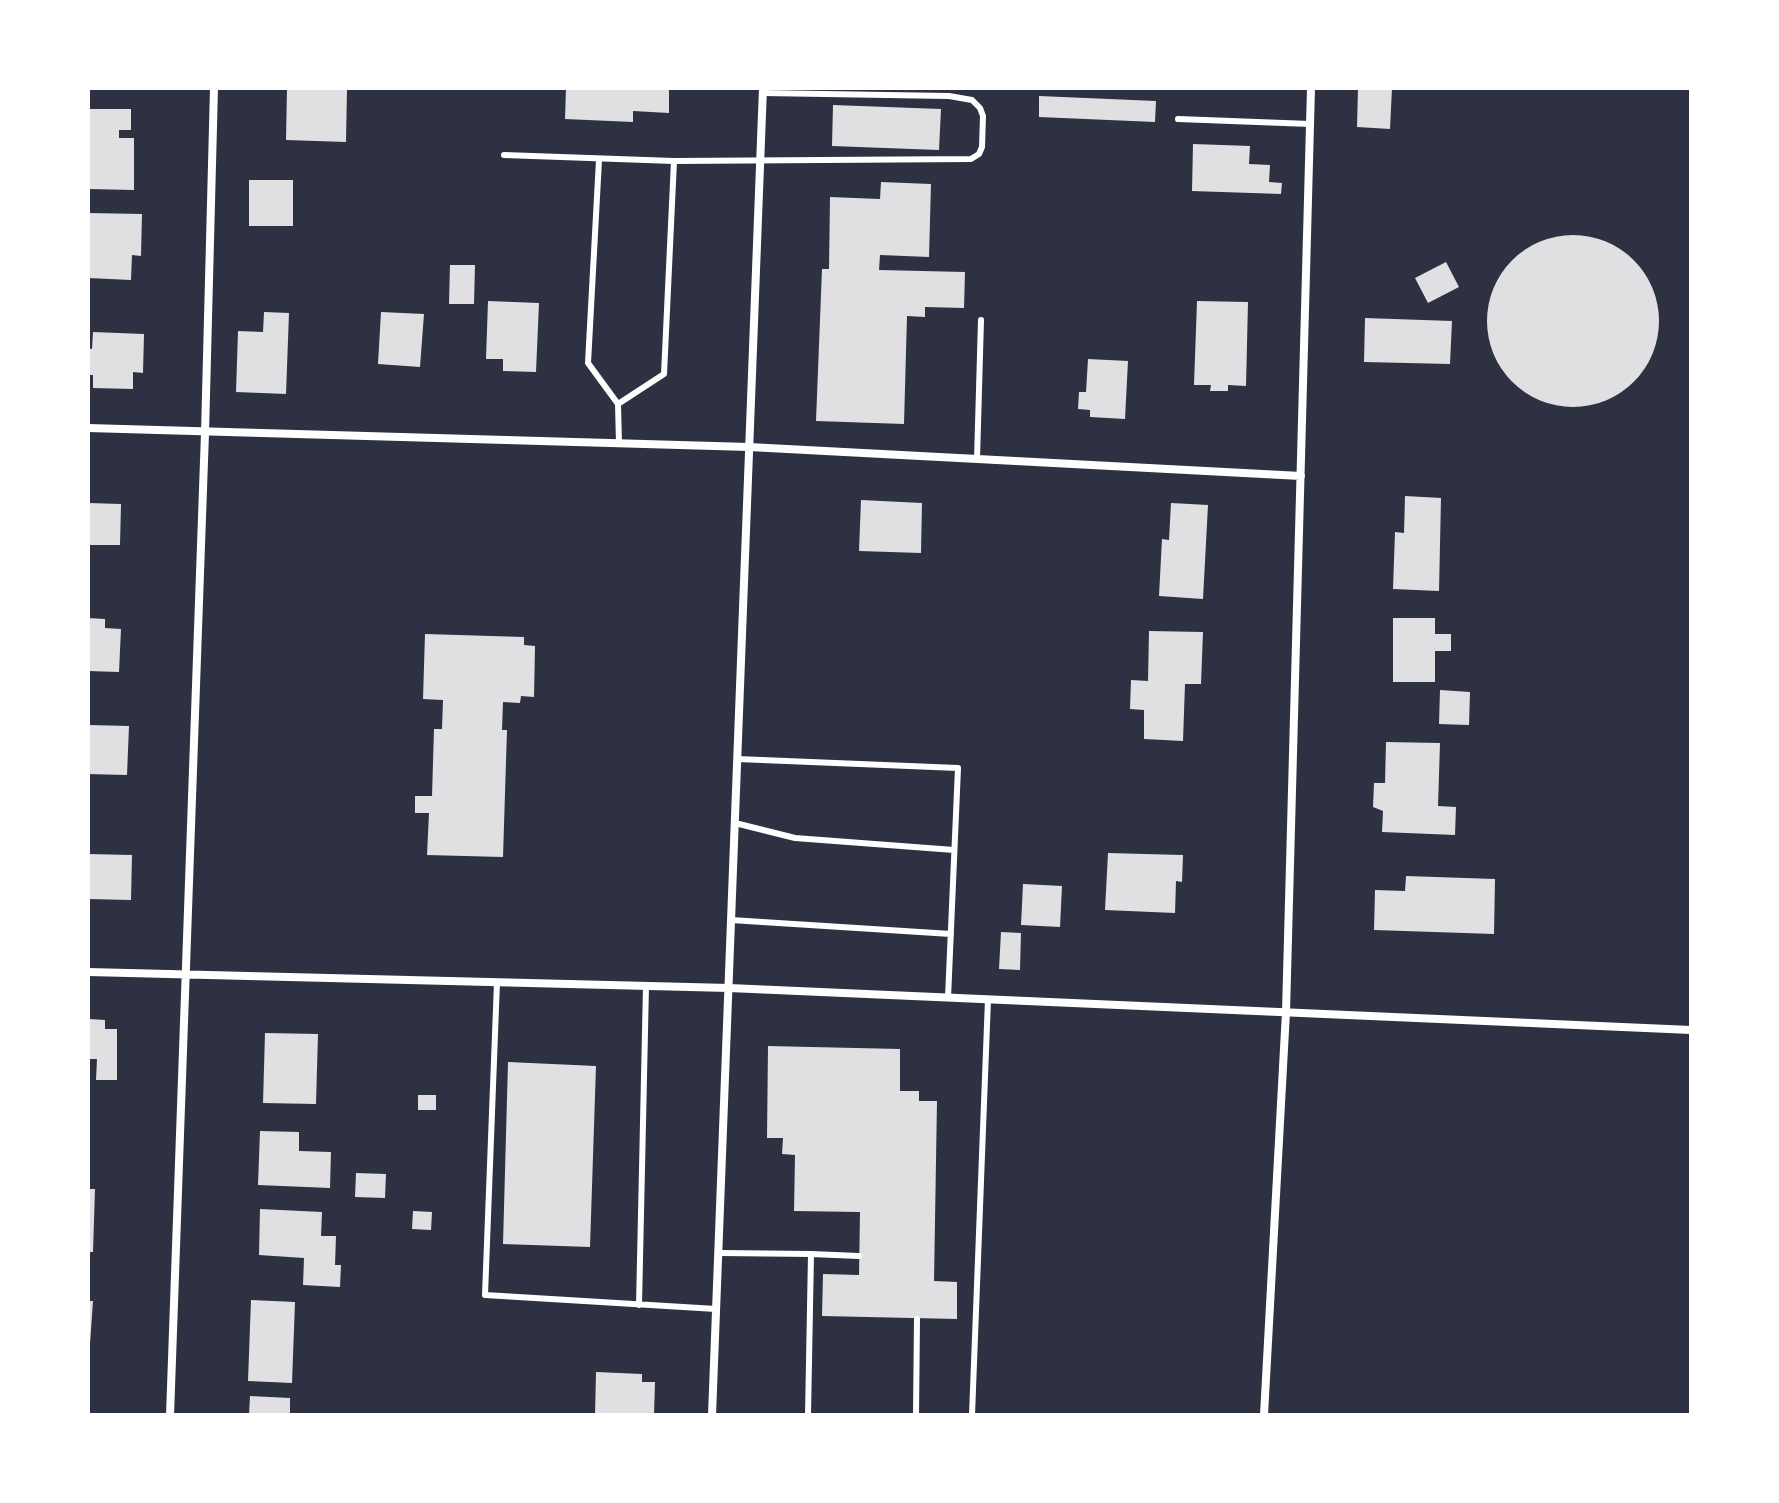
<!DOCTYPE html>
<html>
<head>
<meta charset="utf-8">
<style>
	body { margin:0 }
	#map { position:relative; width:1779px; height:1503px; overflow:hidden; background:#2d3142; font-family:Manrope,sans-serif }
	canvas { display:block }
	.frame { position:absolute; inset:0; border:90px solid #fff; pointer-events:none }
</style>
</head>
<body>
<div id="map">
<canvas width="1779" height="1503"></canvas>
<div class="frame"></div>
</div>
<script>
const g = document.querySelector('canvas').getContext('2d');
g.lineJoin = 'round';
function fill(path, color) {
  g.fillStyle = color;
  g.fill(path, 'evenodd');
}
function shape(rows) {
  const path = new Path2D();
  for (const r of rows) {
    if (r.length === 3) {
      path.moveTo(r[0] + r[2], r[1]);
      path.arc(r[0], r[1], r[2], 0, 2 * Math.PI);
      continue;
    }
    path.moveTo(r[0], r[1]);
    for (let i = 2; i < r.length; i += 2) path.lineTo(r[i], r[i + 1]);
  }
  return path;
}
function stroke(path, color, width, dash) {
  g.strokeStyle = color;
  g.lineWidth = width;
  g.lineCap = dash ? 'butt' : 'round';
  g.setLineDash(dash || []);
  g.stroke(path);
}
fill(shape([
	[287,88,347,88,346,142,286,140],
	[566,88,669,88,669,113,633,111,633,122,565,119],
	[1358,88,1392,88,1390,129,1357,127],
	[1039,96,1156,101,1155,122,1039,117],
	[833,105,941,109,939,150,832,146],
	[88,109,131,109,131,130,119,130,119,138,134,138,134,190,88,189],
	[1193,144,1250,146,1249,164,1270,165,1269,182,1282,183,1281,194,1192,191],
	[249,180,293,180,293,226,249,226],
	[881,182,931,184,929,257,880,255,879,270,965,272,964,308,925,307,925,317,907,316,904,424,816,421,822,269,829,269,830,197,880,199],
	[88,213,142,214,141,256,132,255,131,280,88,278],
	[1573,321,86],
	[1446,262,1459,287,1428,303,1415,278],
	[450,265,475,265,474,304,449,304],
	[488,301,539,303,536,372,503,371,503,359,486,359],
	[1197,301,1248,302,1246,386,1228,385,1228,391,1210,391,1211,385,1194,385],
	[264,312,289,313,286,394,236,392,238,331,263,332],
	[381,312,424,314,420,367,378,364],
	[1365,318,1452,321,1450,364,1364,362],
	[93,332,144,334,143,373,133,372,133,389,93,388,93,375,88,375,88,348,92,349],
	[1088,359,1128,361,1125,419,1090,417,1090,410,1078,409,1079,392,1086,392],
	[1405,496,1441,498,1439,591,1393,589,1395,532,1404,533],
	[861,500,922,503,921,553,859,551],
	[88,503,121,504,120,545,88,545],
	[1171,503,1208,505,1203,599,1159,596,1162,539,1169,540],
	[88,618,105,619,105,628,121,629,119,672,88,671],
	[1393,618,1435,618,1435,634,1451,634,1451,651,1435,651,1435,682,1393,682],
	[1149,631,1203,632,1201,684,1185,684,1183,741,1144,739,1144,710,1130,709,1131,680,1148,681],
	[425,634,524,637,524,645,535,646,534,697,521,696,520,703,503,702,502,730,507,730,503,857,427,855,429,813,415,813,415,796,432,796,434,729,442,729,443,700,423,699],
	[1440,690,1470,692,1469,725,1439,724],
	[88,725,129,726,127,775,88,774],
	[1386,742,1440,743,1438,806,1456,807,1455,835,1382,832,1383,811,1373,807,1374,783,1385,783],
	[1108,853,1183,855,1182,882,1176,881,1175,913,1105,910],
	[88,854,132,855,131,900,88,899],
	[1406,876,1495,879,1494,934,1374,930,1375,890,1405,891],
	[1023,884,1062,886,1060,927,1021,925],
	[1001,932,1021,933,1020,970,999,969],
	[89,1019,105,1020,105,1029,117,1029,117,1080,96,1080,97,1059,88,1059],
	[265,1033,318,1034,316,1104,263,1103],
	[768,1046,900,1049,900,1091,919,1091,919,1101,937,1101,934,1281,957,1282,957,1319,822,1316,823,1274,859,1275,860,1212,794,1211,795,1155,782,1154,783,1138,767,1138],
	[508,1062,596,1066,590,1247,503,1244],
	[418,1095,436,1095,436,1110,418,1110],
	[260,1131,299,1132,299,1151,331,1152,330,1188,258,1185],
	[356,1173,386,1174,385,1198,355,1197],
	[88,1189,95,1189,93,1252,88,1252],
	[260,1209,322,1212,321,1236,336,1236,335,1265,341,1265,340,1287,303,1285,304,1258,259,1255],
	[413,1211,432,1212,431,1230,412,1229],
	[251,1300,295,1302,292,1383,248,1381],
	[88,1301,93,1301,90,1344,88,1344],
	[596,1372,642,1374,642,1382,655,1382,654,1415,595,1415],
	[250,1396,290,1398,290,1415,249,1415]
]), '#e0e0e3');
stroke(shape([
	[1178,119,1310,124],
	[504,155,674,161],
	[599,160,588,363,618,404],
	[619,444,618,404,664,374,674,161,971,159,979,154,982,147,983,116,980,108,972,100,949,96,763,93],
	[977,459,981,320],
	[737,759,958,768,948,998],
	[735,823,795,838,954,850],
	[731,920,951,934],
	[497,982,485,1295,716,1309],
	[720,1253,811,1254,808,1415],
	[811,1254,859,1256],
	[639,1305,646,986],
	[916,1415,917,1319],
	[972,1415,988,999]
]), '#fff', 6);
stroke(shape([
	[88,428,749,447,1301,476],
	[88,972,729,988,1691,1030],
	[170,1415,205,433,214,88],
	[712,1415,763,88],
	[1264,1415,1286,1012,1311,88]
]), '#fff', 8);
</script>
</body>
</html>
